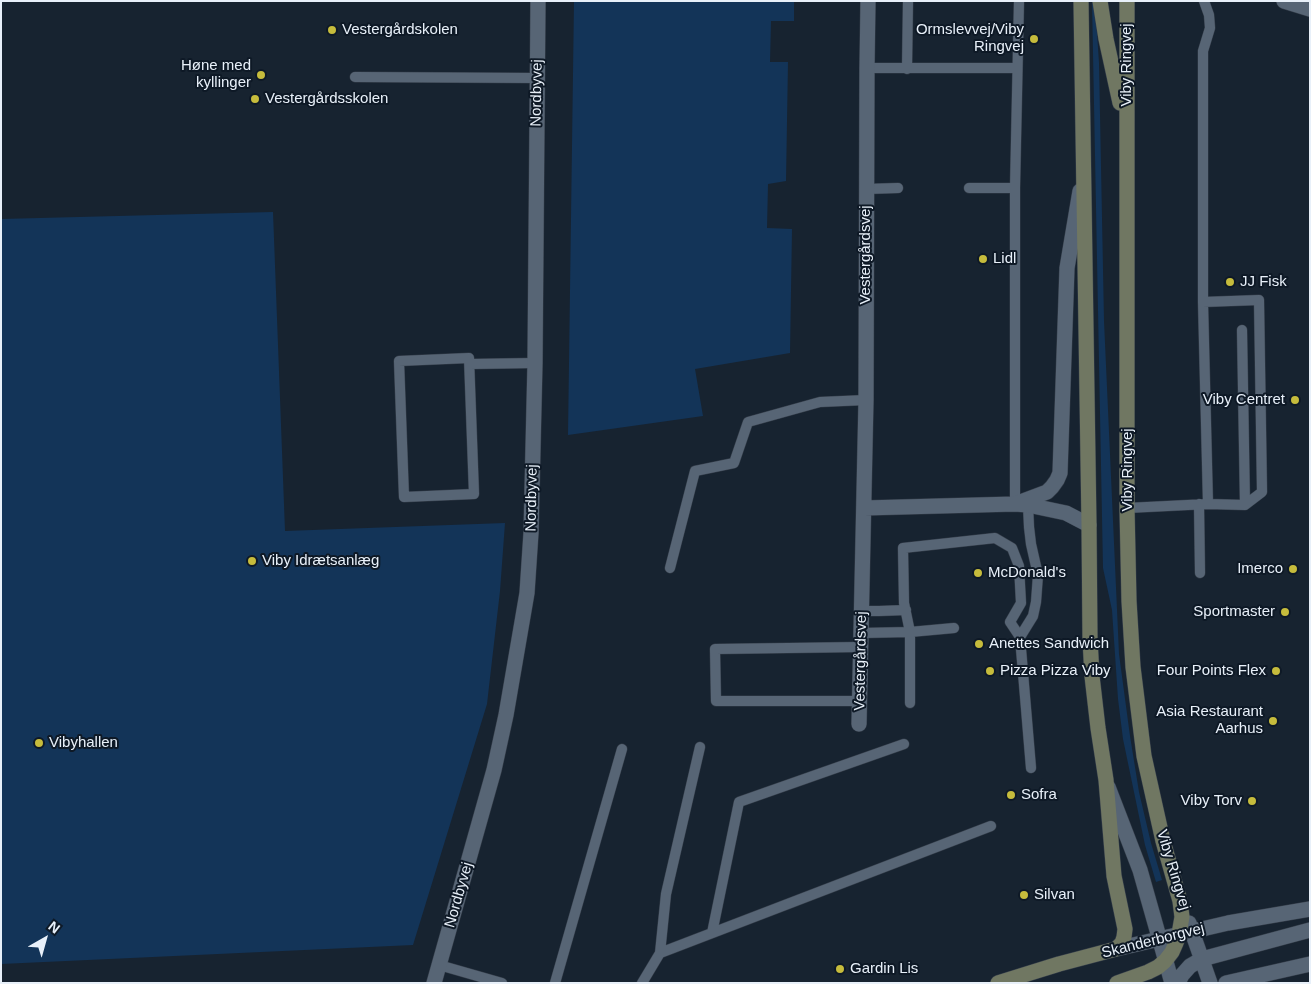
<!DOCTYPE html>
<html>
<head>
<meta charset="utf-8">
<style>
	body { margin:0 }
	#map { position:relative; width:1311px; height:984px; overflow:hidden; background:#172330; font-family:Arial,sans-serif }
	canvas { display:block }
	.frame { position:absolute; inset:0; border:2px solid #e8f0f9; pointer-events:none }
	.north { position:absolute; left:20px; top:914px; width:50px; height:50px; -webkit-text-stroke:4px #0e1926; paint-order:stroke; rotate:38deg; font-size:14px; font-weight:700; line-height:20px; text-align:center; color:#e8f0f9 }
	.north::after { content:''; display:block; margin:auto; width:18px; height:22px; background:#e8f0f9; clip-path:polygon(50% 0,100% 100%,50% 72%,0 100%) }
</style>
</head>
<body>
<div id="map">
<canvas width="1311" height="984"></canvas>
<div class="frame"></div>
<div class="north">N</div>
</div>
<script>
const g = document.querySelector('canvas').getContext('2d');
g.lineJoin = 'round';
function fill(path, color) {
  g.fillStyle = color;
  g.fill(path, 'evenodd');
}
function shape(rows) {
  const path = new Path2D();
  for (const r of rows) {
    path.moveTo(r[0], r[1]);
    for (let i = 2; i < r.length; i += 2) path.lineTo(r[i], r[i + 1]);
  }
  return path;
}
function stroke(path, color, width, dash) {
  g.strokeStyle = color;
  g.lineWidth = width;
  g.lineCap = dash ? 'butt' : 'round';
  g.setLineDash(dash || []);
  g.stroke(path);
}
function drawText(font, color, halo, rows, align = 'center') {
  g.font = font + ' Arial,sans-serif';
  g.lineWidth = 4;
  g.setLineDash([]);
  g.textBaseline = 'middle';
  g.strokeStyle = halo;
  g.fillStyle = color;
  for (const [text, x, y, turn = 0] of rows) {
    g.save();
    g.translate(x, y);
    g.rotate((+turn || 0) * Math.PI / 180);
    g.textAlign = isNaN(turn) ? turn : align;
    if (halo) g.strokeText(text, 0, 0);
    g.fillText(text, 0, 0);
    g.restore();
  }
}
fill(shape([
	[574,1,794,1,794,21,771,21,770,62,788,62,786,181,768,184,767,228,792,229,790,353,695,369,703,416,568,435],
	[1092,1,1095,2,1099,63,1104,321,1119,654,1130,736,1139,792,1151,843,1162,880,1156,882,1145,845,1123,739,1118,699,1112,610,1103,568],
	[273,212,285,531,505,523,500,591,487,704,413,945,1,964,1,219]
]), '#133458');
const service = shape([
	[867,68,1017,68],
	[907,69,908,1],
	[355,77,537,78],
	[969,188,1015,188],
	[866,189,898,188],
	[1203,302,1259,300,1262,492,1245,505,1208,504,1203,302,1203,51,1210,28,1209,15,1204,1],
	[1242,330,1245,505],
	[469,358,474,494,404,497,399,361,469,358],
	[470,364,535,363],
	[1015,504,1015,188,1019,1],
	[1199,504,1200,573],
	[1127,508,1208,504],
	[670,568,695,471,734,463,748,422,820,402,866,400],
	[862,611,879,611,906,610],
	[1010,622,1020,637,1033,616,1036,602,1038,575,1031,544,1029,527,1028,505],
	[861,633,910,632,954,628],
	[1020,637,1031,768],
	[860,701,716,701,715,649,861,647],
	[910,703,910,632,904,603,903,548,995,538,1012,548,1019,566,1021,603,1010,622],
	[700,747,666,894,660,953,991,826],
	[712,933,739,802,904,744],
	[439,965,502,983],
	[555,983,622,749],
	[642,983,660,953]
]);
const minor = shape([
	[1015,504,1047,492,1052,487,1057,480,1060,473,1067,268,1080,191],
	[864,508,1015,504,1028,505,1066,513,1089,525],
	[859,724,866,400,867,68,868,1],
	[434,983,494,770,506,715,527,593,531,533,535,363,538,1]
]);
const tertiary = shape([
	[1284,1,1310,9],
	[1108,787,1140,870,1172,983],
	[1189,923,1210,983],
	[1116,949,1228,923,1310,909],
	[1178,983,1182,975,1190,966,1202,959,1310,930],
	[1226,983,1310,964]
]);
const secondary = shape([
	[1100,1,1106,39,1120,103],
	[998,983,1059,964,1116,949,1122,943,1124,937,1125,929,1114,876,1106,780,1098,728,1092,676,1090,639,1089,525,1081,1],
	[1117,983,1148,972,1158,967,1165,961,1172,952,1176,943,1179,934,1182,917,1180,901,1163,841,1144,756,1133,667,1129,601,1127,508,1127,1]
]);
stroke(service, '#353e4a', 11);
stroke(minor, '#353e4a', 16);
stroke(tertiary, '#353e4a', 16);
stroke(secondary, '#353e4a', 16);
stroke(service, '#576575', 10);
stroke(minor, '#576575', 15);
stroke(tertiary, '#576575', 15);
stroke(secondary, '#707762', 15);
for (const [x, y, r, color] of [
	[332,30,5,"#c6bc3c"],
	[1034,39,5,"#c6bc3c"],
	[261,75,5,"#c6bc3c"],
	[255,99,5,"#c6bc3c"],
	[983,259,5,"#c6bc3c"],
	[1230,282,5,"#c6bc3c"],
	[1295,400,5,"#c6bc3c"],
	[252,561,5,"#c6bc3c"],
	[1293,569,5,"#c6bc3c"],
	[978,573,5,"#c6bc3c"],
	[1285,612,5,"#c6bc3c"],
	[979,644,5,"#c6bc3c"],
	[990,671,5,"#c6bc3c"],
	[1276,671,5,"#c6bc3c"],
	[1273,721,5,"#c6bc3c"],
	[39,743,5,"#c6bc3c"],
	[1011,795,5,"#c6bc3c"],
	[1252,801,5,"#c6bc3c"],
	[1024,895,5,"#c6bc3c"],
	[840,969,5,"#c6bc3c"]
]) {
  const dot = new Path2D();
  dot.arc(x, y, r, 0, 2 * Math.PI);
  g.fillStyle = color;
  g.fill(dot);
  stroke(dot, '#0e1926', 2);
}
drawText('15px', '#e8f0f9', '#0e1926', [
	["Vestergårdskolen",342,30],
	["Ormslevvej/Viby",1024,30,"right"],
	["Ringvej",1024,47,"right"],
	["Høne med",251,66,"right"],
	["kyllinger",251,83,"right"],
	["Vestergårdsskolen",265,99],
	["Lidl",993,259],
	["JJ Fisk",1240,282],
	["Viby Centret",1285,400,"right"],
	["Viby Idrætsanlæg",262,561],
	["Imerco",1283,569,"right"],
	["McDonald's",988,573],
	["Sportmaster",1275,612,"right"],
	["Anettes Sandwich",989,644],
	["Pizza Pizza Viby",1000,671],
	["Four Points Flex",1266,671,"right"],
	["Asia Restaurant",1263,712,"right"],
	["Aarhus",1263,729,"right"],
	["Vibyhallen",49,743],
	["Sofra",1021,795],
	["Viby Torv",1242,801,"right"],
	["Silvan",1034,895],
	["Gardin Lis",850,969]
], 'left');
drawText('15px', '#e8f0f9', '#0e1926', [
	["Viby Ringvej",1127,65,-90],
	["Nordbyvej",537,93,-89],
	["Vestergårdsvej",866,255,-90],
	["Viby Ringvej",1128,470,-90],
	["Nordbyvej",532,498,-89],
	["Vestergårdsvej",861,661,-89],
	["Viby Ringvej",1173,870,73],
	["Nordbyvej",459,895,-74],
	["Skanderborgvej",1153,941,-14]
]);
</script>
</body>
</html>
